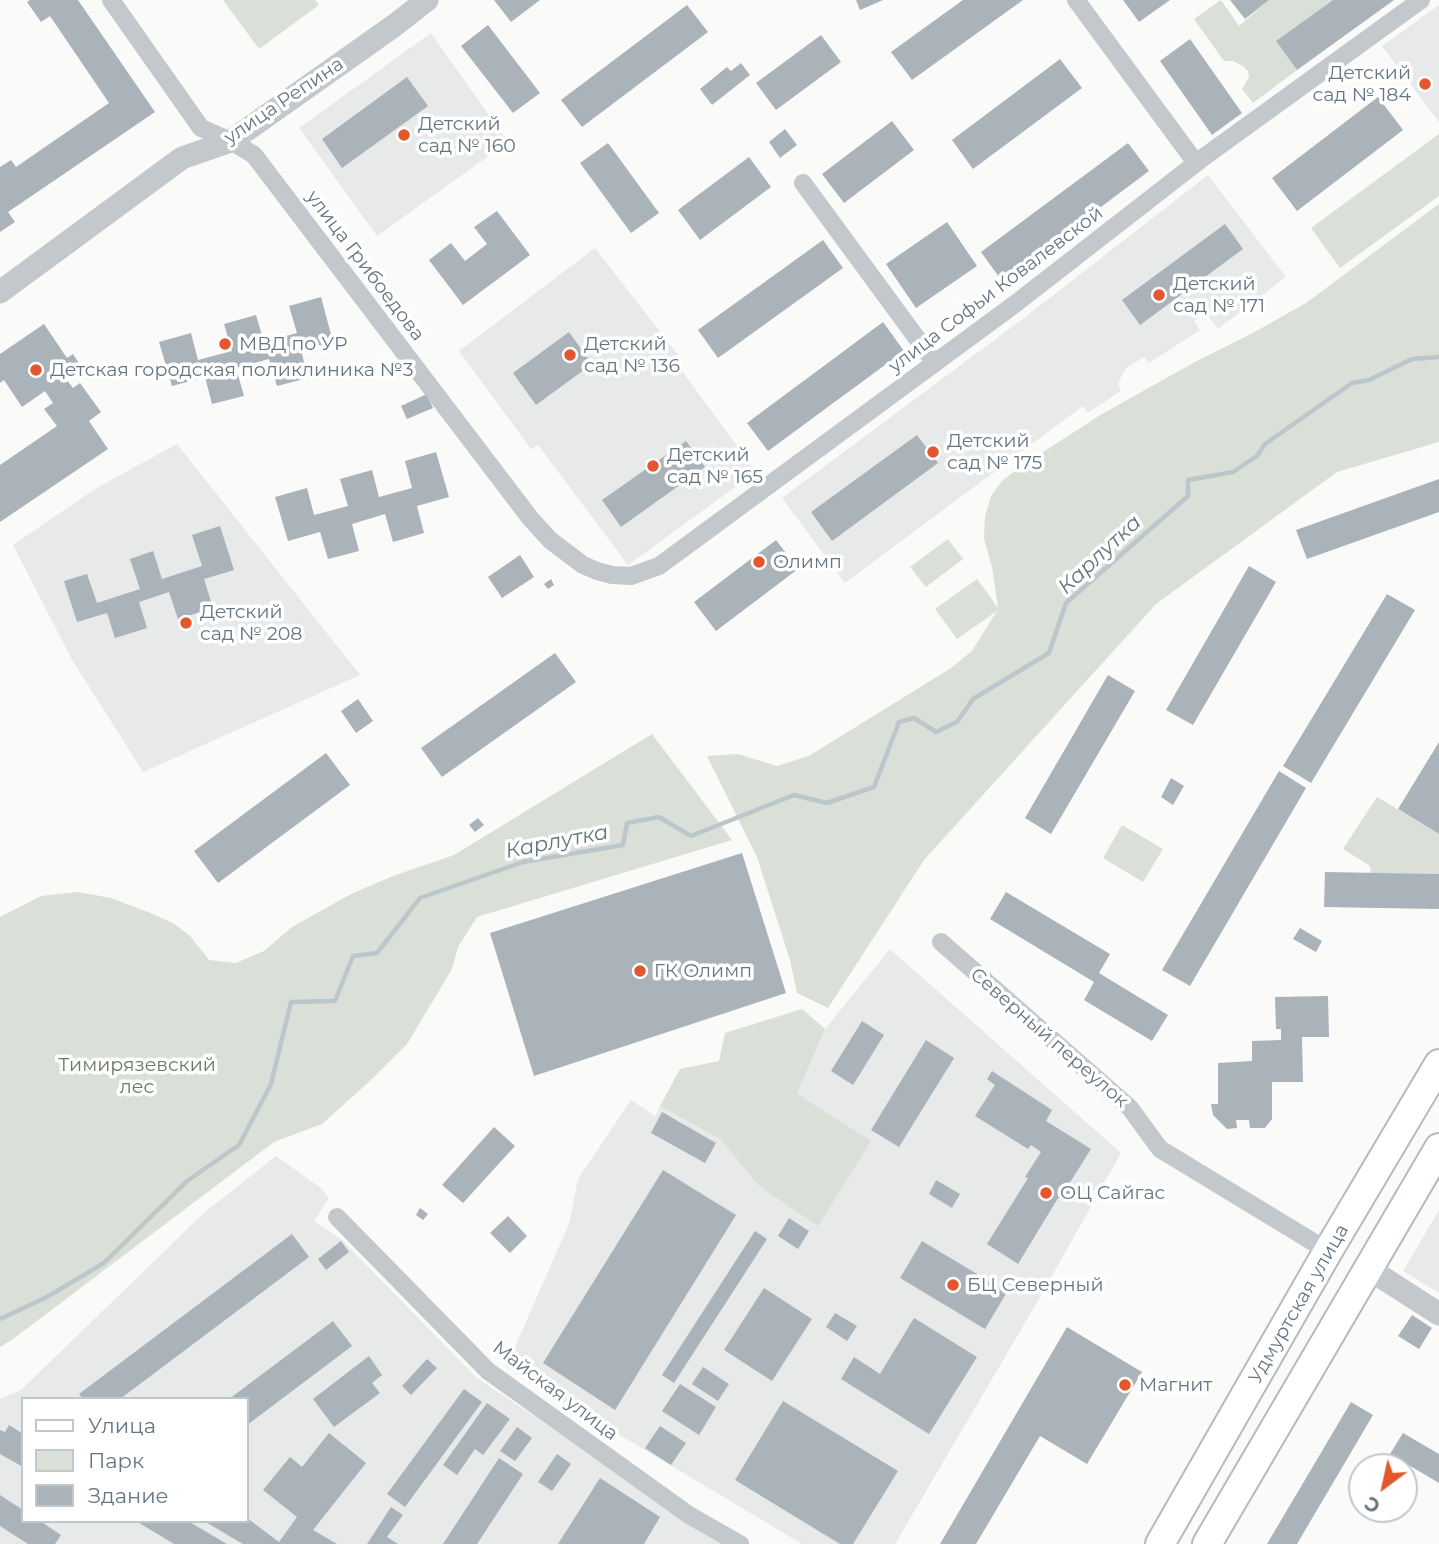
<!DOCTYPE html>
<html>
<head>
<meta charset="utf-8">
<style>
	body { margin:0 }
	#map { position:relative; width:1439px; height:1544px; overflow:hidden; background:#fafaf8; font-family:Montserrat,sans-serif }
	canvas { display:block }
	.legend { position:absolute; left:21px; top:1397px; width:228px; height:126px; box-sizing:border-box; background:#fff; border:2px solid #c1c8cd; margin:0; padding:9px 12px; list-style:none; font-size:21px; color:#657683 }
	.legend li { display:flex; align-items:center; gap:14px; height:35px }
	.legend b { width:35px; border:2px solid #c1c8cd }
	.north { position:absolute; left:1348px; top:1453px; width:70px; height:70px; box-sizing:border-box; background:#fff; border:2px solid #c1c8cd; border-radius:50%; rotate:213deg; font-size:19px; font-weight:700; line-height:28px; text-align:center; color:#657683 }
	.north::after { content:''; display:block; margin:auto; width:24px; height:32px; background:#e4572e; clip-path:polygon(50% 0,100% 100%,50% 72%,0 100%) }
</style>
</head>
<body>
<div id="map">
<canvas width="1439" height="1544"></canvas>
<ul class="legend">
<li><b style="height:9px;background:#fff"></b>Улица</li>
<li><b style="height:19px;background:#dadfd7"></b>Парк</li>
<li><b style="height:19px;background:#aab3b9"></b>Здание</li>
</ul>
<div class="north">С</div>
</div>
<script>
const g = document.querySelector('canvas').getContext('2d');
g.lineJoin = 'round';
function fill(path, color) {
  g.fillStyle = color;
  g.fill(path, 'evenodd');
}
function shape(rows) {
  const path = new Path2D();
  for (const r of rows) {
    path.moveTo(r[0], r[1]);
    for (let i = 2; i < r.length; i += 2) path.lineTo(r[i], r[i + 1]);
  }
  return path;
}
function stroke(path, color, width, dash) {
  g.strokeStyle = color;
  g.lineWidth = width;
  g.lineCap = dash ? 'butt' : 'round';
  g.setLineDash(dash || []);
  g.stroke(path);
}
function drawText(font, color, halo, rows, align = 'center') {
  g.font = font + ' Montserrat,sans-serif';
  g.lineWidth = 7;
  g.setLineDash([]);
  g.textBaseline = 'middle';
  g.strokeStyle = halo;
  g.fillStyle = color;
  for (const [text, x, y, turn = 0] of rows) {
    g.save();
    g.translate(x, y);
    g.rotate((+turn || 0) * Math.PI / 180);
    g.textAlign = isNaN(turn) ? turn : align;
    if (halo) g.strokeText(text, 0, 0);
    g.fillText(text, 0, 0);
    g.restore();
  }
}
fill(shape([
	[1439,5,1439,122,1382,46],
	[431,33,508,142,377,236,299,128],
	[1208,175,1286,277,1218,329,1205,312,1194,321,1200,330,1149,363,1144,357,1126,368,1118,383,1121,391,1088,413,1083,406,845,583,782,498,1020,321],
	[595,248,682,360,677,364,756,472,628,565,538,445,531,449,459,351],
	[177,444,360,675,143,772,71,658,13,545,95,489],
	[890,949,1121,1153,1039,1299,895,1544,802,1544,506,1367,569,1224,578,1179,631,1100,655,1116,660,1106,720,1139,759,1186,819,1226,797,1094,825,1029],
	[276,1156,321,1188,329,1198,314,1221,342,1240,477,1378,727,1544,0,1544,0,1399,21,1390,205,1212],
	[23,1399,247,1399,247,1521,23,1521],
	[1439,1210,1439,1293,1403,1271]
]), '#e8e9e9');
fill(shape([
	[223,0,315,0,319,5,259,49],
	[1221,0,1239,26,1269,0,1333,0,1276,41,1297,70,1253,103,1242,89,1249,77,1248,71,1243,66,1233,61,1224,61,1194,19],
	[1439,134,1439,196,1340,268,1311,228],
	[1439,204,1439,442,1337,472,1156,604,924,860,828,1008,797,993,790,960,757,857,707,756,738,754,777,766,809,756,951,668,972,651,997,611,957,639,935,609,977,579,998,608,992,567,984,539,985,517,991,496,1003,480,1023,465,1102,414,1195,362,1251,334,1306,303],
	[948,539,963,559,926,587,910,567],
	[652,734,732,840,477,917,458,947,452,969,407,1044,372,1079,322,1124,274,1142,13,1339,0,1347,0,917,41,896,78,892,111,898,148,912,173,923,190,936,209,960,236,963,264,951,292,927,353,893,393,876,454,855],
	[1377,797,1439,834,1439,874,1371,873,1370,866,1343,849],
	[1122,825,1163,849,1143,882,1103,858],
	[802,1009,825,1029,797,1094,871,1141,818,1226,759,1186,720,1139,660,1106,680,1069,719,1061,725,1033]
]), '#dadfd7');
stroke(shape([
	[0,1319,47,1297,104,1263,187,1181,239,1145,271,1084,291,1002,335,1001,353,956,377,953,420,898,523,862,623,845,627,823,659,817,691,836,794,795,827,803,874,787,899,722,914,718,936,732,957,722,973,699,1049,653,1066,603,1188,496,1188,480,1233,472,1257,456,1265,444,1352,383,1369,380,1412,359,1439,357]
]), '#bbc7cb', 4.5);
fill(shape([
	[30,0,78,0,155,112,8,212,15,222,0,232,0,167,11,160,16,167,109,103,50,16,41,22,27,2],
	[494,0,540,0,511,22],
	[856,0,883,0,860,10],
	[963,0,1023,0,912,80,891,52],
	[1123,0,1170,0,1139,22],
	[1230,0,1269,0,1245,19],
	[1333,0,1394,0,1297,70,1276,41],
	[687,5,708,32,582,127,561,100],
	[488,25,540,93,513,113,461,46],
	[821,35,841,62,776,110,756,83],
	[1190,39,1242,113,1212,135,1160,61],
	[1060,59,1082,88,973,169,952,140],
	[741,63,750,75,712,105,700,89,727,67,731,71],
	[407,77,428,106,342,168,322,139],
	[1378,97,1403,130,1297,211,1272,178],
	[892,121,914,150,844,203,822,174],
	[785,129,797,145,780,158,769,142],
	[608,143,659,213,631,233,580,163],
	[1128,143,1149,171,1002,281,981,252],
	[749,157,771,187,700,240,678,210],
	[497,211,530,255,463,305,429,260,451,243,465,261,487,244,474,227],
	[947,222,977,266,916,308,886,264],
	[1225,224,1243,249,1140,325,1122,300],
	[823,240,843,268,718,358,698,330],
	[321,297,333,342,301,350,308,378,277,386,269,359,236,368,244,396,212,404,205,377,172,386,159,342,191,333,198,360,232,351,224,324,256,315,264,342,297,333,289,306],
	[883,322,904,351,768,451,747,423],
	[44,324,67,358,73,354,80,365,64,376,73,388,80,383,101,412,89,421,108,449,0,522,0,465,57,426,44,409,53,403,45,391,22,407,4,380,0,383,0,354],
	[569,332,592,364,536,405,513,373],
	[427,394,433,408,407,419,401,406],
	[917,435,938,463,832,541,811,512],
	[686,441,705,467,621,527,602,500],
	[436,452,449,497,417,506,424,533,393,542,385,514,352,524,359,551,328,559,320,532,288,541,275,497,307,488,314,515,348,506,340,479,372,470,379,497,412,488,405,461],
	[1439,479,1439,512,1307,559,1296,530],
	[220,526,234,570,204,579,213,608,178,619,169,592,139,602,147,628,115,638,107,613,77,622,64,581,87,574,97,603,140,589,130,559,153,551,162,579,202,566,192,535],
	[776,540,798,569,716,631,694,602],
	[520,555,534,577,502,598,488,577],
	[1249,566,1276,582,1193,725,1166,710],
	[551,579,554,585,548,589,544,584],
	[1387,594,1415,610,1311,783,1283,766],
	[555,653,576,682,442,777,421,748],
	[1108,675,1135,691,1051,834,1025,818],
	[358,699,373,721,356,733,341,711],
	[1439,742,1439,834,1398,809],
	[326,753,350,785,218,883,194,851],
	[1279,771,1306,788,1190,986,1162,970],
	[1171,778,1184,786,1173,805,1161,797],
	[478,818,484,825,475,832,469,825],
	[742,853,786,993,534,1076,490,933],
	[1325,872,1439,874,1439,909,1324,907],
	[1006,892,1110,954,1099,973,1168,1015,1152,1041,1084,1000,1094,982,990,919],
	[1300,928,1322,941,1316,952,1293,939],
	[1328,996,1329,1037,1302,1037,1303,1082,1272,1082,1272,1119,1265,1128,1250,1128,1249,1120,1236,1120,1237,1128,1227,1129,1213,1115,1211,1104,1218,1104,1218,1063,1252,1061,1252,1041,1281,1040,1281,1029,1276,1029,1275,997],
	[862,1021,884,1035,853,1085,831,1071],
	[926,1040,954,1058,899,1147,871,1130],
	[992,1071,1052,1110,1046,1121,1091,1149,1069,1184,1076,1188,1067,1203,1058,1198,1018,1264,987,1244,1028,1178,1025,1177,1041,1152,1031,1145,1028,1149,975,1116,995,1085,987,1079],
	[662,1112,716,1143,705,1163,651,1133],
	[494,1127,515,1146,463,1203,442,1185],
	[663,1170,736,1215,615,1410,543,1363],
	[936,1180,960,1194,952,1208,929,1194],
	[420,1208,428,1214,423,1220,416,1215],
	[508,1216,527,1236,510,1253,490,1233],
	[789,1218,809,1231,798,1249,778,1236],
	[755,1231,767,1239,674,1383,662,1375],
	[292,1234,309,1257,120,1399,83,1399,79,1394],
	[341,1241,349,1252,326,1270,318,1259],
	[922,1241,1007,1292,985,1329,900,1278],
	[764,1288,812,1319,772,1381,724,1350],
	[835,1313,857,1326,847,1341,826,1327],
	[1412,1315,1432,1328,1419,1349,1398,1336],
	[914,1318,977,1357,929,1434,841,1379,854,1357,880,1374],
	[333,1321,352,1346,247,1425,247,1399,229,1399],
	[1067,1327,1142,1372,1087,1464,1040,1436,976,1544,940,1544],
	[369,1356,382,1375,372,1383,380,1393,334,1427,313,1399],
	[427,1359,437,1368,411,1395,402,1386],
	[703,1367,729,1384,718,1401,692,1384],
	[680,1384,716,1407,699,1435,662,1411],
	[464,1389,482,1402,405,1507,387,1494],
	[783,1401,898,1471,853,1544,840,1544,735,1480],
	[1351,1402,1373,1415,1297,1544,1267,1544],
	[487,1403,510,1419,483,1455,475,1449,457,1475,443,1465],
	[9,1425,23,1434,23,1467,0,1454,0,1430,5,1432],
	[660,1426,686,1443,671,1465,645,1448],
	[517,1427,532,1438,515,1461,500,1451],
	[329,1433,366,1463,313,1530,337,1544,243,1544,204,1521,247,1521,247,1518,279,1542,297,1517,263,1490,290,1457,302,1467],
	[1403,1433,1439,1454,1439,1483,1390,1454],
	[557,1454,571,1464,552,1491,538,1482],
	[499,1458,523,1474,477,1544,443,1544],
	[600,1478,660,1517,644,1544,558,1544],
	[0,1495,23,1510,23,1521,40,1521,61,1535,55,1544,28,1544,0,1526],
	[391,1507,403,1515,387,1537,398,1544,367,1544],
	[1361,1509,1378,1509,1374,1516],
	[136,1521,188,1521,227,1544,174,1544]
]), '#aab3b9');
const primary = shape([
	[1160,1544,1328,1251,1439,1064],
	[1207,1544,1439,1148]
]);
stroke(primary, '#b5babe', 32);
stroke(shape([
	[111,0,201,128,231,141,254,155,530,518,550,540,583,565,597,571,612,575,631,576,659,566,1015,304,1204,157,1421,0],
	[1076,0,1196,163],
	[803,183,935,363],
	[941,942,1130,1108,1160,1149,1328,1251],
	[337,1217,488,1371,689,1515,740,1544]
]), '#c3c8cc', 18);
stroke(shape([
	[0,292,182,158,231,141,395,25,427,0],
	[1369,1269,1439,1314]
]), '#c3c8cc', 23);
stroke(primary, '#fff', 28);
for (const [x, y, r, color] of [
	[1425,84,7,"#e4572e"],
	[404,135,7,"#e4572e"],
	[1159,295,7,"#e4572e"],
	[225,344,7,"#e4572e"],
	[570,355,7,"#e4572e"],
	[36,370,7,"#e4572e"],
	[933,452,7,"#e4572e"],
	[653,466,7,"#e4572e"],
	[759,562,7,"#e4572e"],
	[186,623,7,"#e4572e"],
	[640,971,7,"#e4572e"],
	[1046,1193,7,"#e4572e"],
	[953,1285,7,"#e4572e"],
	[1125,1385,7,"#e4572e"]
]) {
  const dot = new Path2D();
  dot.arc(x, y, r, 0, 2 * Math.PI);
  g.fillStyle = color;
  g.fill(dot);
  stroke(dot, '#fff', 2.5);
}
drawText('19px', '#657683', '#fff', [
	["Детский",1411,73,"right"],
	["сад № 184",1411,95,"right"],
	["Детский",418,124],
	["сад № 160",418,146],
	["Детский",1173,284],
	["сад № 171",1173,306],
	["МВД по УР",239,344],
	["Детский",584,344],
	["сад № 136",584,366],
	["Детская городская поликлиника №3",50,370],
	["Детский",947,441],
	["сад № 175",947,463],
	["Детский",667,455],
	["сад № 165",667,477],
	["Олимп",773,562],
	["Детский",200,612],
	["сад № 208",200,634],
	["ГК Олимп",654,971],
	["ОЦ Сайгас",1060,1193],
	["БЦ Северный",967,1285],
	["Магнит",1139,1385]
], 'left');
drawText('19px', '#657683', '#fff', [
	["улица Репина",284,101,-34],
	["улица Грибоедова",365,266,53],
	["улица Софьи Ковалевской",996,290,-37],
	["Северный переулок",1049,1038,41],
	["Удмуртская улица",1299,1304,-60],
	["Майская улица",555,1391,37]
]);
drawText('19px', '#687a64', '#fff', [
	["Тимирязевский",137,1065],
	["лес",137,1087]
]);
drawText('italic 21px', '#60757c', '#fff', [
	["Карлутка",1100,555,-43],
	["Карлутка",557,842,-11]
]);
</script>
</body>
</html>
